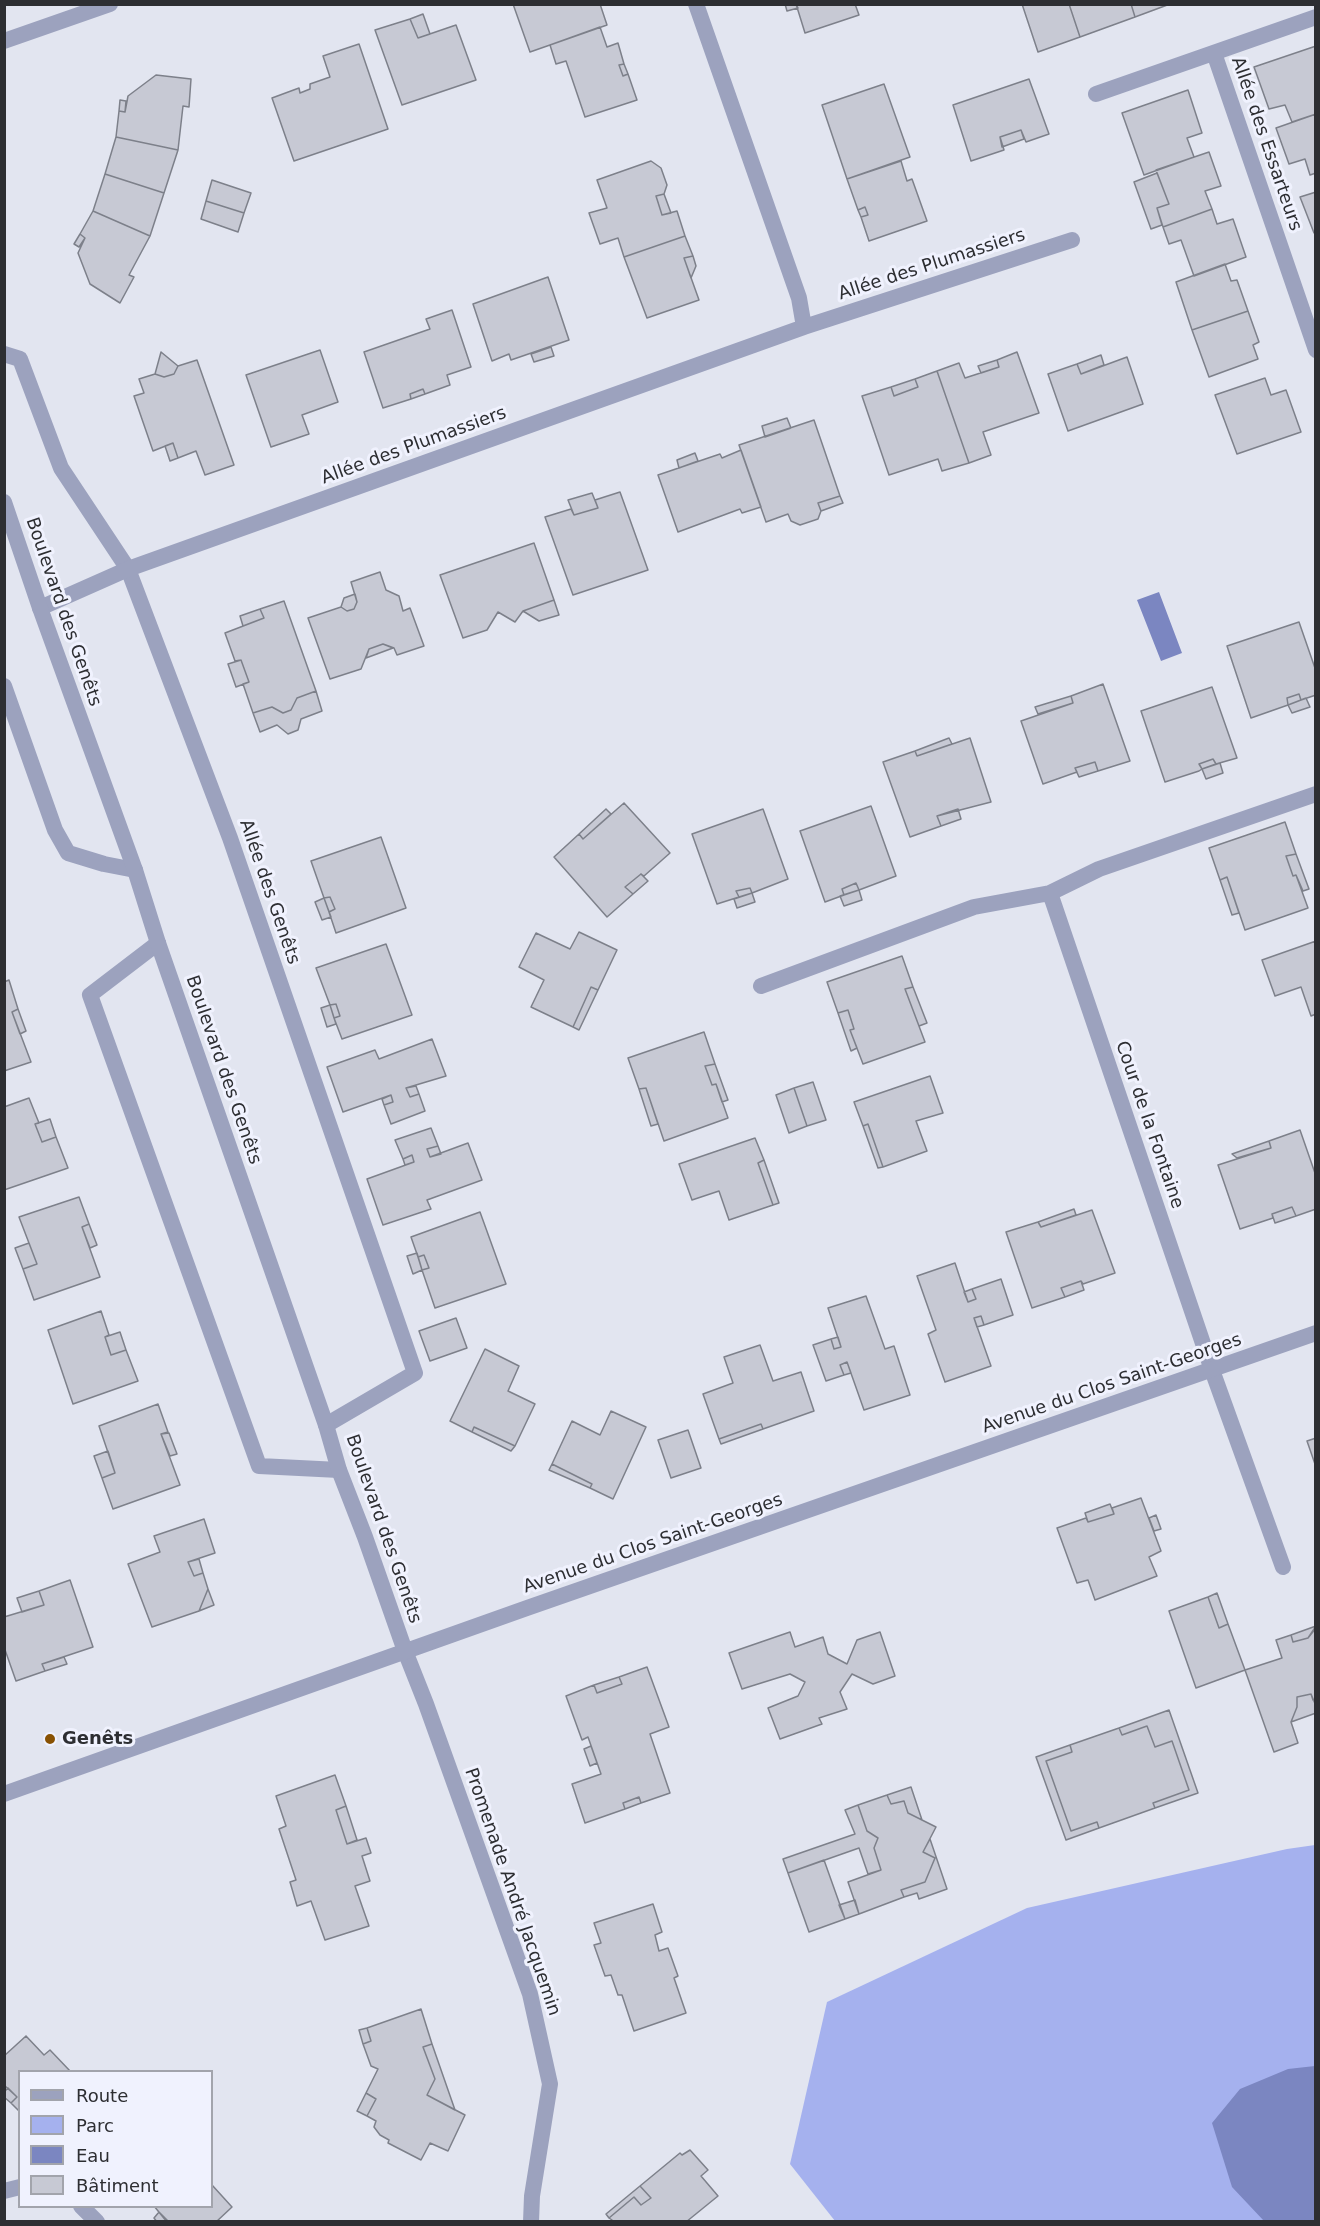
<!DOCTYPE html>
<html>
<head>
<meta charset="utf-8">
<style>
	body { margin:0 }
	#map { position:relative; width:1320px; height:2226px; overflow:hidden; background:#e2e5f0; font-family:"DejaVu Sans",sans-serif }
	canvas { display:block }
	.frame { position:absolute; inset:0; border:6px solid #2d2e32; pointer-events:none }
	.legend { position:absolute; left:18px; top:2070px; width:195px; height:138px; box-sizing:border-box; background:#f0f2fe; border:2px solid #a2a4ac; margin:0; padding:8px 10px; list-style:none; font-size:18px; color:#2d2e32 }
	.legend li { display:flex; align-items:center; gap:12px; height:30px }
	.legend b { width:30px; border:2px solid #a2a4ac }
</style>
</head>
<body>
<div id="map">
<canvas width="1320" height="2226"></canvas>
<div class="frame"></div>
<ul class="legend">
<li><b style="height:8px;background:#9ca2be"></b>Route</li>
<li><b style="height:16px;background:#a5b1ee"></b>Parc</li>
<li><b style="height:16px;background:#7b86c1"></b>Eau</li>
<li><b style="height:16px;background:#c7c9d4"></b>Bâtiment</li>
</ul>
</div>
<script>
const g = document.querySelector('canvas').getContext('2d');
g.lineJoin = 'round';
function fill(path, color) {
  g.fillStyle = color;
  g.fill(path, 'evenodd');
}
function shape(rows) {
  const path = new Path2D();
  for (const r of rows) {
    path.moveTo(r[0], r[1]);
    for (let i = 2; i < r.length; i += 2) path.lineTo(r[i], r[i + 1]);
  }
  return path;
}
function stroke(path, color, width, dash) {
  g.strokeStyle = color;
  g.lineWidth = width;
  g.lineCap = dash ? 'butt' : 'round';
  g.setLineDash(dash || []);
  g.stroke(path);
}
function drawText(font, color, halo, rows, align = 'center') {
  g.font = font + ' "DejaVu Sans",sans-serif';
  g.lineWidth = 6;
  g.setLineDash([]);
  g.textBaseline = 'middle';
  g.strokeStyle = halo;
  g.fillStyle = color;
  for (const [text, x, y, turn = 0] of rows) {
    g.save();
    g.translate(x, y);
    g.rotate((+turn || 0) * Math.PI / 180);
    g.textAlign = isNaN(turn) ? turn : align;
    if (halo) g.strokeText(text, 0, 0);
    g.fillText(text, 0, 0);
    g.restore();
  }
}
fill(shape([
	[1315,1845,1315,2221,835,2221,790,2164,827,2002,1027,1908,1287,1849]
]), '#a5b1ee');
fill(shape([
	[1159,592,1182,653,1161,661,1137,600],
	[1315,2066,1315,2221,1264,2221,1232,2187,1212,2123,1240,2089,1288,2069]
]), '#7b86c1');
const building = shape([
	[513,4,600,4,607,25,530,52,513,4],
	[785,4,796,4,798,8,787,11,785,4],
	[796,4,855,4,859,15,805,33,796,4],
	[1022,4,1069,4,1080,37,1038,52,1022,4],
	[1069,4,1131,4,1135,17,1080,37,1069,4],
	[1131,4,1170,4,1135,17,1131,4],
	[423,14,430,34,418,38,410,19,423,14],
	[410,19,418,38,456,25,476,80,402,105,375,30,410,19],
	[600,27,607,47,618,43,624,64,619,65,623,76,628,74,637,100,585,117,566,61,556,64,550,45,600,27],
	[359,44,388,129,294,161,272,98,299,88,300,93,310,89,310,84,330,77,323,56,359,44],
	[1316,46,1316,114,1292,122,1285,105,1269,109,1254,67,1316,46],
	[624,64,628,74,623,76,619,65,624,64],
	[156,75,191,79,189,107,183,106,178,150,116,137,119,111,125,112,128,96,156,75],
	[1029,79,1049,134,1026,142,1021,130,1000,137,1004,150,971,161,953,105,1029,79],
	[884,84,910,157,847,179,822,105,884,84],
	[1188,90,1202,133,1187,138,1194,157,1144,175,1122,113,1188,90],
	[120,100,126,101,125,112,119,111,120,100],
	[1316,114,1316,173,1310,175,1305,159,1289,164,1276,128,1316,114],
	[1021,130,1024,139,1002,147,1000,137,1021,130],
	[116,137,178,150,164,193,105,174,116,137],
	[1209,152,1221,186,1205,191,1212,209,1163,227,1157,208,1169,204,1156,170,1209,152],
	[651,161,661,168,667,185,664,194,656,196,662,215,677,211,685,236,624,257,618,238,600,244,589,213,607,208,597,180,651,161],
	[901,161,907,181,912,179,927,221,869,241,861,217,868,215,865,207,858,210,847,179,901,161],
	[1157,173,1169,204,1157,208,1162,225,1151,229,1134,182,1157,173],
	[105,174,164,193,150,236,93,211,105,174],
	[212,180,251,193,244,213,206,201,212,180],
	[1316,192,1316,233,1314,233,1300,197,1316,192],
	[664,194,671,213,662,215,656,196,664,194],
	[206,201,244,213,238,232,201,219,206,201],
	[865,207,868,215,861,217,858,210,865,207],
	[1212,209,1217,224,1233,219,1246,257,1194,276,1181,240,1169,244,1163,227,1212,209],
	[93,211,150,236,129,275,134,277,120,303,90,284,78,253,85,238,80,234,93,211],
	[80,234,85,238,79,247,74,244,80,234],
	[685,236,693,256,684,258,699,300,647,318,624,257,685,236],
	[693,256,696,266,691,278,684,258,693,256],
	[1225,264,1231,281,1237,280,1248,311,1192,330,1176,282,1225,264],
	[548,277,569,340,511,360,509,354,492,361,473,304,548,277],
	[452,310,471,367,447,375,450,385,425,394,423,389,410,394,411,399,383,408,364,352,430,329,426,319,452,310],
	[1248,311,1259,342,1253,345,1258,359,1209,377,1192,330,1248,311],
	[551,347,554,356,534,362,531,354,551,347],
	[320,350,338,402,302,415,309,434,271,447,246,375,320,350],
	[161,352,178,366,174,374,164,377,155,374,161,352],
	[1017,352,1039,413,983,432,991,455,969,463,937,371,959,363,965,378,999,367,997,360,1017,352],
	[1101,355,1104,365,1081,374,1077,364,1101,355],
	[1127,357,1143,404,1068,431,1048,374,1077,364,1081,374,1127,357],
	[197,360,234,465,205,475,196,451,178,458,173,443,153,451,134,396,144,393,139,379,155,374,164,377,174,374,178,366,197,360],
	[997,360,999,367,981,373,978,366,997,360],
	[937,371,969,463,942,471,938,459,889,475,862,396,891,387,894,396,918,387,915,379,937,371],
	[1265,378,1271,395,1286,390,1301,432,1237,454,1215,395,1265,378],
	[915,379,918,387,894,396,891,387,915,379],
	[423,389,425,394,411,399,410,394,423,389],
	[787,418,791,428,765,437,762,426,787,418],
	[814,420,840,496,818,503,821,511,818,519,800,525,791,521,788,514,766,522,739,445,814,420],
	[173,443,178,458,170,461,165,446,173,443],
	[741,450,761,507,742,513,740,509,678,532,658,475,720,454,722,458,741,450],
	[695,453,698,461,679,468,677,460,695,453],
	[620,492,648,570,573,595,545,517,571,509,574,515,598,508,595,500,620,492],
	[592,493,598,508,574,515,568,500,592,493],
	[840,496,843,503,821,511,818,503,840,496],
	[534,543,554,600,523,611,515,622,498,612,487,630,463,638,440,575,534,543],
	[380,572,386,590,399,596,403,611,410,608,424,646,397,655,394,648,383,644,369,649,361,669,330,679,308,618,341,607,347,611,354,609,357,602,351,582,380,572],
	[355,594,357,602,354,609,347,611,341,607,344,598,355,594],
	[554,600,559,615,539,621,523,611,554,600],
	[284,601,316,691,297,698,291,710,283,713,272,707,253,713,243,684,249,682,241,660,235,661,225,633,264,618,260,609,284,601],
	[260,609,264,618,243,626,240,616,260,609],
	[1299,622,1316,671,1316,695,1301,700,1299,694,1287,698,1288,705,1251,718,1227,646,1299,622],
	[383,644,393,648,366,658,369,649,383,644],
	[241,660,249,682,236,687,228,664,241,660],
	[1103,684,1130,761,1098,771,1095,762,1075,768,1077,772,1043,784,1021,721,1073,703,1071,696,1103,684],
	[1212,687,1237,758,1216,764,1213,759,1199,764,1202,769,1199,771,1165,782,1141,711,1212,687],
	[316,691,322,711,301,719,298,730,288,734,277,725,260,732,253,713,272,707,283,713,291,710,297,698,316,691],
	[1299,694,1301,700,1288,705,1287,698,1299,694],
	[1071,696,1073,703,1038,714,1035,707,1071,696],
	[1306,698,1310,707,1292,713,1288,705,1306,698],
	[949,738,952,744,917,756,915,751,949,738],
	[970,738,991,802,937,816,941,826,910,837,883,762,915,751,917,756,970,738],
	[1213,759,1216,764,1202,769,1199,764,1213,759],
	[1095,762,1098,771,1079,777,1075,768,1095,762],
	[1220,763,1223,773,1206,779,1202,769,1220,763],
	[624,803,670,853,644,876,641,874,625,887,633,894,607,917,554,857,579,834,583,839,624,803],
	[871,806,896,876,859,890,856,883,842,889,844,895,825,902,800,831,871,806],
	[606,809,611,814,583,839,579,834,606,809],
	[763,809,788,879,752,893,750,888,736,891,739,897,717,904,692,834,763,809],
	[958,809,961,819,941,826,937,816,958,809],
	[1285,822,1296,854,1286,856,1293,876,1296,875,1308,908,1245,930,1227,877,1220,880,1209,848,1285,822],
	[381,837,406,908,336,933,329,912,335,909,330,897,324,898,311,861,381,837],
	[1296,854,1309,889,1303,891,1296,875,1293,876,1286,856,1296,854],
	[641,874,648,881,633,894,625,887,641,874],
	[1227,877,1239,913,1232,915,1220,880,1227,877],
	[856,883,859,890,844,895,842,889,856,883],
	[750,888,752,893,739,897,736,891,750,888],
	[859,890,862,900,844,906,840,896,859,890],
	[752,893,755,902,737,908,734,899,752,893],
	[330,897,335,909,329,912,324,898,330,897],
	[324,898,331,917,322,920,315,902,324,898],
	[579,932,617,950,598,990,591,987,573,1027,531,1007,544,980,519,967,536,933,570,949,579,932],
	[1316,941,1316,1014,1311,1016,1301,987,1275,996,1262,960,1316,941],
	[386,944,412,1015,342,1039,334,1018,340,1016,336,1004,330,1005,316,968,386,944],
	[902,956,913,987,905,989,925,1042,863,1064,850,1030,854,1029,848,1010,838,1013,827,982,902,956],
	[9,980,18,1009,12,1012,31,1062,4,1071,4,982,9,980],
	[591,987,598,990,579,1030,573,1027,591,987],
	[913,987,927,1023,919,1026,905,989,913,987],
	[336,1004,340,1016,334,1018,330,1005,336,1004],
	[330,1005,336,1024,327,1027,321,1008,330,1005],
	[18,1009,26,1031,20,1034,12,1012,18,1009],
	[848,1010,854,1029,850,1030,857,1048,851,1051,838,1013,848,1010],
	[704,1032,715,1064,705,1066,712,1085,716,1084,728,1118,664,1141,646,1088,639,1089,628,1058,704,1032],
	[432,1039,446,1076,406,1088,410,1097,419,1094,425,1111,391,1124,384,1105,393,1102,391,1095,343,1112,327,1067,375,1050,379,1059,432,1039],
	[715,1064,728,1100,722,1102,716,1084,712,1085,705,1066,715,1064],
	[930,1076,943,1113,916,1121,927,1151,883,1167,868,1124,863,1126,854,1102,930,1076],
	[813,1082,826,1120,807,1126,794,1088,813,1082],
	[416,1086,419,1094,410,1097,406,1088,416,1086],
	[646,1088,658,1124,651,1126,639,1089,646,1088],
	[794,1088,807,1126,789,1133,776,1095,794,1088],
	[391,1095,393,1102,384,1105,382,1099,391,1095],
	[29,1098,39,1123,35,1124,42,1142,56,1137,68,1168,4,1190,4,1107,29,1098],
	[50,1119,56,1137,42,1142,35,1124,50,1119],
	[868,1124,883,1167,878,1168,863,1126,868,1124],
	[431,1128,438,1146,427,1149,430,1157,468,1143,482,1180,427,1200,431,1209,383,1225,367,1179,414,1162,412,1155,403,1159,395,1140,431,1128],
	[1300,1130,1316,1176,1316,1209,1296,1216,1292,1207,1272,1214,1273,1218,1240,1229,1218,1165,1271,1148,1269,1141,1300,1130],
	[755,1138,764,1160,758,1163,773,1205,729,1220,719,1191,692,1200,679,1164,755,1138],
	[1269,1141,1271,1148,1237,1158,1232,1154,1269,1141],
	[438,1146,441,1154,430,1157,427,1149,438,1146],
	[412,1155,414,1162,405,1165,403,1159,412,1155],
	[764,1160,779,1203,773,1205,758,1163,764,1160],
	[79,1197,89,1224,82,1227,100,1277,34,1300,23,1269,37,1264,19,1217,79,1197],
	[1292,1207,1296,1216,1275,1223,1272,1214,1292,1207],
	[1074,1209,1076,1215,1041,1227,1038,1222,1074,1209],
	[1092,1210,1115,1273,1083,1284,1081,1281,1061,1288,1065,1297,1032,1308,1006,1232,1038,1222,1041,1227,1092,1210],
	[480,1212,506,1284,435,1308,422,1270,429,1268,424,1255,418,1257,411,1237,480,1212],
	[89,1224,97,1245,90,1248,82,1227,89,1224],
	[29,1243,37,1264,23,1269,15,1248,29,1243],
	[417,1253,422,1270,413,1274,407,1256,417,1253],
	[424,1255,429,1268,422,1270,418,1257,424,1255],
	[955,1263,968,1302,976,1299,972,1289,1001,1279,1013,1315,984,1325,981,1316,974,1318,991,1366,945,1382,928,1334,936,1330,917,1276,955,1263],
	[1081,1281,1084,1290,1065,1297,1061,1288,1081,1281],
	[972,1289,976,1299,968,1302,964,1292,972,1289],
	[866,1296,885,1349,894,1346,910,1395,864,1410,847,1362,840,1365,844,1375,826,1381,813,1345,831,1339,834,1349,841,1347,828,1308,866,1296],
	[101,1311,109,1335,105,1337,111,1355,126,1350,138,1381,73,1404,48,1330,101,1311],
	[981,1316,984,1325,977,1327,974,1318,981,1316],
	[456,1318,467,1348,430,1361,419,1331,456,1318],
	[120,1332,126,1350,111,1355,105,1337,120,1332],
	[838,1337,841,1347,834,1349,831,1339,838,1337],
	[760,1345,773,1381,801,1372,814,1411,763,1429,761,1424,719,1439,703,1394,733,1383,724,1357,760,1345],
	[485,1349,519,1366,508,1391,535,1404,515,1446,474,1427,472,1432,450,1421,485,1349],
	[847,1362,851,1373,844,1375,840,1365,847,1362],
	[158,1404,168,1432,161,1434,180,1485,113,1509,102,1478,115,1473,99,1426,158,1404],
	[611,1411,646,1427,613,1499,590,1488,592,1484,552,1464,572,1421,600,1435,611,1411],
	[761,1424,763,1429,721,1444,719,1439,761,1424],
	[474,1427,515,1446,511,1451,472,1432,474,1427],
	[688,1430,701,1468,671,1478,658,1440,688,1430],
	[169,1433,177,1454,170,1456,161,1434,169,1433],
	[1316,1438,1316,1467,1307,1441,1316,1438],
	[108,1451,115,1473,102,1478,94,1456,108,1451],
	[552,1464,592,1484,590,1488,549,1470,552,1464],
	[1141,1498,1161,1551,1149,1557,1157,1576,1095,1600,1088,1580,1077,1583,1057,1528,1086,1518,1088,1522,1114,1514,1112,1508,1141,1498],
	[1110,1504,1114,1514,1088,1522,1085,1513,1110,1504],
	[1156,1515,1161,1529,1154,1531,1149,1518,1156,1515],
	[204,1519,215,1553,188,1562,194,1576,203,1573,208,1589,199,1611,152,1627,128,1564,160,1552,154,1536,204,1519],
	[199,1559,203,1573,194,1576,188,1562,199,1559],
	[70,1580,93,1647,42,1664,45,1671,16,1681,4,1647,4,1617,44,1605,39,1591,70,1580],
	[208,1589,214,1605,199,1611,208,1589],
	[39,1591,44,1605,22,1612,17,1598,39,1591],
	[1217,1593,1228,1624,1219,1628,1208,1597,1217,1593],
	[1208,1597,1219,1628,1228,1624,1245,1670,1196,1688,1169,1611,1208,1597],
	[1316,1626,1308,1638,1293,1642,1291,1635,1316,1626],
	[1316,1628,1316,1699,1313,1700,1311,1694,1297,1697,1297,1707,1291,1722,1298,1743,1274,1752,1245,1670,1282,1658,1276,1640,1291,1635,1293,1642,1308,1638,1316,1628],
	[790,1632,795,1647,823,1637,828,1654,847,1664,857,1640,880,1632,895,1676,873,1684,852,1674,840,1692,847,1709,819,1718,822,1724,780,1739,768,1708,798,1696,805,1682,790,1674,742,1689,729,1653,790,1632],
	[64,1657,67,1664,45,1671,42,1664,64,1657],
	[647,1667,669,1727,650,1734,670,1793,641,1803,639,1797,623,1803,625,1809,585,1823,572,1784,601,1774,588,1737,582,1740,566,1696,594,1685,597,1693,622,1684,619,1677,647,1667],
	[619,1677,622,1684,597,1693,594,1685,619,1677],
	[1311,1694,1316,1706,1316,1713,1291,1722,1297,1707,1297,1697,1311,1694],
	[1169,1710,1198,1793,1155,1808,1153,1803,1189,1790,1172,1741,1155,1747,1147,1726,1122,1735,1119,1728,1169,1710],
	[1147,1726,1155,1747,1172,1741,1189,1790,1153,1803,1155,1808,1099,1828,1097,1822,1071,1831,1046,1761,1072,1752,1070,1745,1119,1728,1122,1735,1147,1726],
	[1070,1745,1072,1752,1046,1761,1071,1831,1097,1822,1099,1828,1066,1840,1036,1757,1070,1745],
	[591,1746,597,1763,590,1766,584,1749,591,1746],
	[335,1775,346,1806,336,1810,347,1844,366,1838,371,1853,362,1856,370,1881,355,1886,369,1926,325,1940,311,1901,297,1906,290,1882,296,1880,279,1829,286,1826,276,1796,335,1775],
	[911,1787,922,1820,908,1813,904,1801,891,1804,887,1795,911,1787],
	[887,1795,891,1804,904,1801,908,1813,936,1827,923,1852,935,1858,925,1882,901,1890,904,1897,859,1914,848,1882,881,1870,874,1848,878,1838,867,1831,858,1805,887,1795],
	[639,1797,641,1803,625,1809,623,1803,639,1797],
	[858,1805,867,1831,878,1838,874,1848,881,1870,868,1874,859,1848,788,1873,783,1859,855,1834,845,1810,858,1805],
	[346,1806,357,1840,347,1844,336,1810,346,1806],
	[930,1839,947,1889,919,1899,917,1893,904,1897,901,1890,925,1882,935,1858,923,1852,930,1839],
	[824,1860,845,1919,809,1932,788,1873,824,1860],
	[855,1900,859,1914,845,1919,839,1905,855,1900],
	[653,1904,662,1932,655,1935,659,1951,668,1948,678,1976,674,1978,686,2013,634,2031,622,1995,618,1995,611,1975,605,1976,594,1945,601,1943,594,1923,653,1904],
	[421,2009,432,2044,423,2047,435,2079,427,2095,465,2115,448,2151,430,2143,421,2160,388,2143,389,2140,380,2135,374,2127,376,2121,367,2116,376,2099,366,2093,378,2069,371,2066,363,2044,371,2041,367,2028,421,2009],
	[367,2028,371,2041,363,2044,359,2030,367,2028],
	[26,2036,44,2055,50,2050,71,2072,20,2072,20,2112,11,2103,17,2097,4,2085,4,2056,26,2036],
	[432,2044,455,2110,427,2095,435,2079,423,2047,432,2044],
	[8,2088,17,2097,11,2103,4,2097,4,2092,8,2088],
	[366,2093,376,2099,367,2116,357,2111,366,2093],
	[690,2150,708,2170,701,2176,718,2196,686,2222,610,2222,612,2220,609,2218,634,2197,641,2205,651,2198,640,2186,680,2153,682,2155,690,2150],
	[212,2185,232,2207,216,2222,167,2222,154,2206,212,2206,212,2185],
	[640,2186,651,2198,641,2205,634,2197,609,2218,606,2214,640,2186],
	[159,2212,168,2221,167,2222,157,2222,154,2218,159,2212]
]);
fill(building, '#c7c9d4');
stroke(building, '#7d808a', 1.5);
stroke(shape([
	[4,354,20,359,61,468,128,569,230,838,415,1373,326,1425],
	[4,686,55,830,68,853,104,864,135,870],
	[158,943,90,995,259,1466,339,1470]
]), '#9ca2be', 16);
stroke(shape([
	[696,4,799,298,804,327],
	[1214,53,1316,350],
	[1096,94,1316,17],
	[40,608,128,569,804,327,1072,240],
	[1050,893,1212,1370,1283,1567],
	[761,986,974,907,1050,893,1099,869,1316,794],
	[405,1651,426,1704,530,1994,550,2084,532,2196,531,2222],
	[4,2191,20,2187],
	[81,2206,97,2222]
]), '#9ca2be', 16);
stroke(shape([
	[4,41,110,4],
	[4,502,40,608,135,870,158,943,326,1425,339,1470,365,1537,405,1651],
	[4,1794,527,1608,1316,1333]
]), '#9ca2be', 16);
for (const [x, y, r, color] of [
	[50,1739,6,"#885102"]
]) {
  const dot = new Path2D();
  dot.arc(x, y, r, 0, 2 * Math.PI);
  g.fillStyle = color;
  g.fill(dot);
  stroke(dot, '#f0f2fe', 2);
}
drawText('18px', '#2d2e32', '#f0f2fe', [
	["Allée des Essarteurs",1266,144,71],
	["Allée des Plumassiers",932,265,-18],
	["Allée des Plumassiers",414,446,-20],
	["Boulevard des Genêts",63,612,71],
	["Allée des Genêts",269,892,71],
	["Boulevard des Genêts",223,1070,71],
	["Cour de la Fontaine",1149,1125,71],
	["Avenue du Clos Saint-Georges",1112,1384,-19],
	["Boulevard des Genêts",383,1529,71],
	["Avenue du Clos Saint-Georges",653,1544,-19],
	["Promenade André Jacquemin",512,1892,71]
]);
drawText('bold 18px', '#2d2e32', '#f0f2fe', [
	["Genêts",62,1739]
], 'left');
</script>
</body>
</html>
